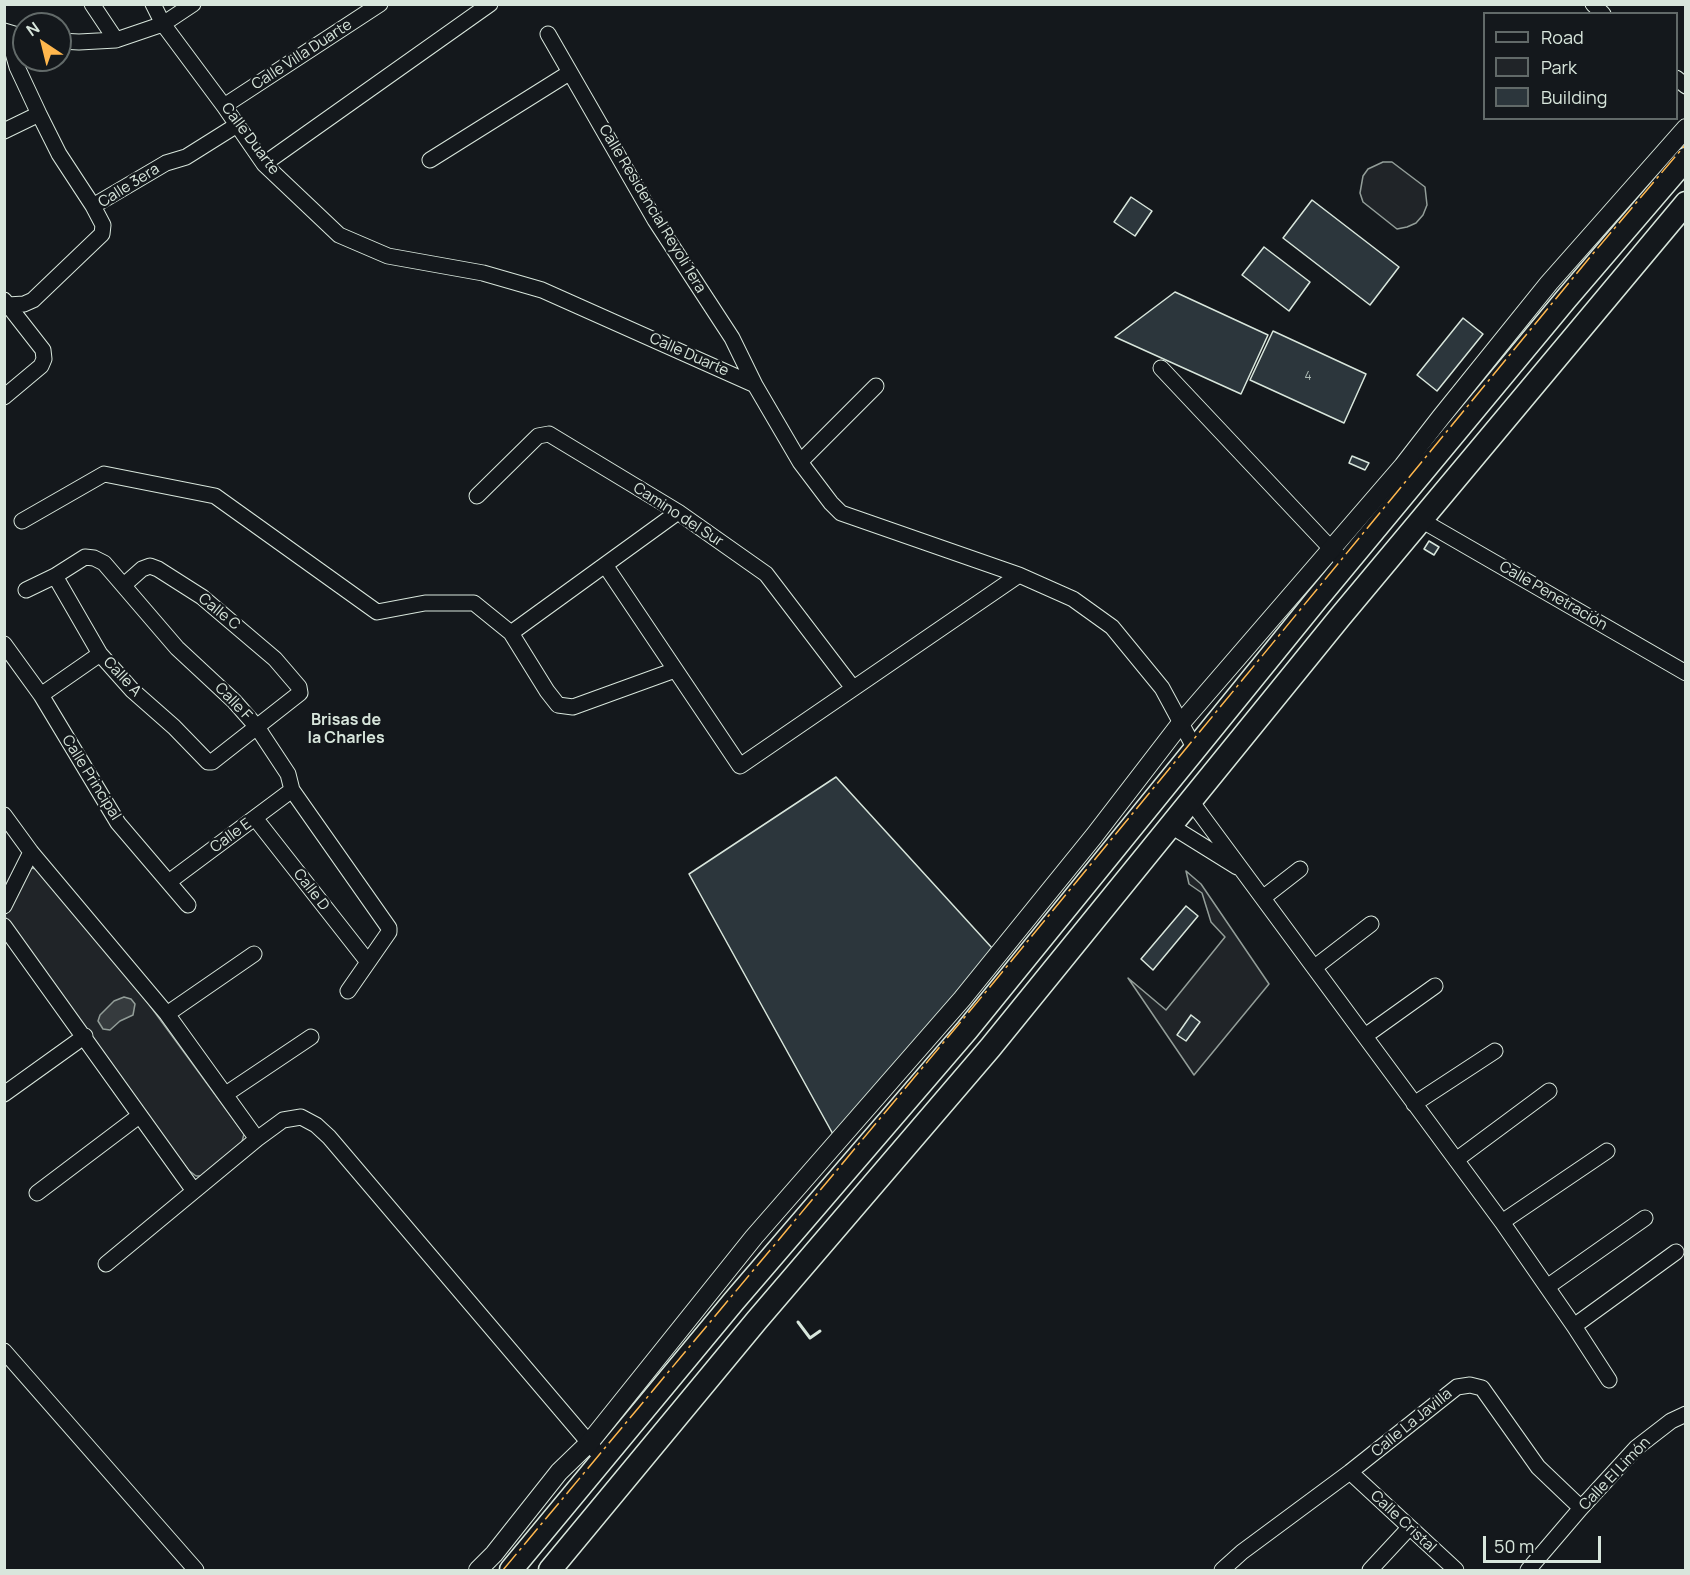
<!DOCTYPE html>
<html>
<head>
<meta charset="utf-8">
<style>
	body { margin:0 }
	#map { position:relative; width:1690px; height:1575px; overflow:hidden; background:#14181c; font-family:Manrope,sans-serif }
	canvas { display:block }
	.frame { position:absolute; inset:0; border:6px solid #d8e6dc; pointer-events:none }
	.legend { position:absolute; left:1483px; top:12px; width:195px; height:108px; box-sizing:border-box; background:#14181c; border:2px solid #626a69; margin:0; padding:8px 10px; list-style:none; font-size:18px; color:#d8e6dc }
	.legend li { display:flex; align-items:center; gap:12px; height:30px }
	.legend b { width:30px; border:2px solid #626a69 }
	.north { position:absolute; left:12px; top:12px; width:60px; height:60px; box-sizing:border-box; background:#14181c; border:2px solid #626a69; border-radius:50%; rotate:325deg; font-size:16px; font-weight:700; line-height:24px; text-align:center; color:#d8e6dc }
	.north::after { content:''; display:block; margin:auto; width:21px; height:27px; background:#ffb74d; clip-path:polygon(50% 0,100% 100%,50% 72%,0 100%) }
	.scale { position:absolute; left:1483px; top:1536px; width:118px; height:27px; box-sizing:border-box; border:3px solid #d8e6dc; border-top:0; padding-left:8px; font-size:18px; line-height:21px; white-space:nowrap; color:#d8e6dc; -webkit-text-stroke:4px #14181c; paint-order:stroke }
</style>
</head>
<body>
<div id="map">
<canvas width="1690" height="1575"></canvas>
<div class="frame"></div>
<ul class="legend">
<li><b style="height:8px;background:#14181c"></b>Road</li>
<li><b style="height:16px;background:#202428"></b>Park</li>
<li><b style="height:16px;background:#2c363c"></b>Building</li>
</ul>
<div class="north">N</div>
<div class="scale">50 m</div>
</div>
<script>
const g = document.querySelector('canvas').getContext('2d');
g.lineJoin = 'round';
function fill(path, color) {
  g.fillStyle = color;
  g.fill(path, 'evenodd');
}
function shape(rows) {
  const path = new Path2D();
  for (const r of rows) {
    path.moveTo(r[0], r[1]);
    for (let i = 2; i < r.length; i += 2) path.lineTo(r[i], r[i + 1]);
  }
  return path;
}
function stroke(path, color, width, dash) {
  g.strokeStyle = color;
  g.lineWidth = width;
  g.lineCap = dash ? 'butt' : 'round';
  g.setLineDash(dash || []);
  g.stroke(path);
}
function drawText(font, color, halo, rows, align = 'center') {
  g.font = font + ' Manrope,sans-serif';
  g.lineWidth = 4.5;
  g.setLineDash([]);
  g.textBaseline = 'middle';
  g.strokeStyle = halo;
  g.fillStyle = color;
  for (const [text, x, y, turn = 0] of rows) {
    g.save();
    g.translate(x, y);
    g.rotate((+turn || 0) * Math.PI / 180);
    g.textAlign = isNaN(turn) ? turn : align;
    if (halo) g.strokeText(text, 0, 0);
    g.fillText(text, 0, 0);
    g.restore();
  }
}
const green = shape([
	[1383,162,1392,162,1425,187,1427,205,1423,215,1416,223,1407,227,1397,229,1363,202,1360,193,1363,176,1368,169,1383,162],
	[30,868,38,869,137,988,244,1134,242,1142,201,1176,196,1176,187,1169,7,922,5,916,6,909,30,868],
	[1186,871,1201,884,1269,984,1194,1075,1128,978,1166,1010,1225,937,1211,922,1202,893,1189,884,1186,871]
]);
fill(green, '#202428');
stroke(green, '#939e99', 1.5);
const water = shape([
	[124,997,131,999,135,1004,133,1015,120,1021,110,1030,103,1029,98,1021,100,1015,114,1001,124,997]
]);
fill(water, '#363b3e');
stroke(water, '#939e99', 1.5);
const building = shape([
	[1131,197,1152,211,1135,236,1114,222,1131,197],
	[1312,200,1399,267,1370,305,1283,238,1312,200],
	[1264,247,1310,282,1289,311,1242,275,1264,247],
	[1175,292,1268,335,1241,394,1115,337,1175,292],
	[1463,318,1483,334,1437,391,1417,375,1463,318],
	[1273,331,1366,374,1344,423,1250,380,1273,331],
	[1352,456,1369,463,1365,470,1349,463,1352,456],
	[1429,541,1439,547,1434,555,1424,549,1429,541],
	[836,777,993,949,834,1136,689,874,836,777],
	[1186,906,1198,916,1153,970,1141,959,1186,906],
	[1191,1015,1200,1022,1186,1041,1177,1035,1191,1015]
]);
fill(building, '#2c363c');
stroke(building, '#d8e6dc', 1.5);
const minor = shape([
	[92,4,116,40],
	[153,4,163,24,224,106,264,164,339,235,388,256,483,273,542,290,755,385,800,462,831,503,841,513,1019,575,1073,599,1112,627,1162,688,1195,749],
	[1593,4,1603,14],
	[4,31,24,37],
	[7,32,17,67,39,114,59,154,93,206],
	[548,34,655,220,732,338,755,385],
	[60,41,79,42,116,40,163,24,193,4],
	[1676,78,1686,86],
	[224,106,380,4],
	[4,131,39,114],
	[430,160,569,73],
	[264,164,490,4],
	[4,300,43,350,44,359,41,366,4,397],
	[4,307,8,305,24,304,33,300,102,234,103,225,93,206,166,163,186,157,237,125],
	[1161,368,1338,556],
	[800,462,876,386],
	[477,496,538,436,549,434,678,512,766,574,853,688],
	[1421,520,1686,673],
	[22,521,104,474,215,496,377,612,425,603,474,603,511,633,547,691,558,705,573,707,675,670],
	[605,565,740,766,1019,575],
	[55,576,100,654,132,690,174,727,208,762,212,762,300,693,299,687,275,659,202,597,158,569,150,566,142,569,124,585],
	[26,590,55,576,85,557,94,558,104,563,177,648,234,701,257,727,288,774,292,790,389,928,389,932,348,991],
	[511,633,678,512],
	[4,644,41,695,118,823,188,905],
	[41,695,100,654],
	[1191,801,1502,1222,1574,1326,1676,1252],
	[4,815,31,852,167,1014,257,1139],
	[255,818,368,962],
	[1171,826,1237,867],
	[170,881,292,790],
	[1264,897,1300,869],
	[4,906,31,852],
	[4,926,194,1191],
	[1315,967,1371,924],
	[167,1014,254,954],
	[1365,1036,1435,986],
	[4,1094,85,1036],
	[226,1094,311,1037],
	[1414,1104,1495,1051],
	[1456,1160,1549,1091],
	[37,1193,139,1116],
	[1502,1222,1607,1151],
	[106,1264,257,1139,283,1120,301,1117,316,1125,329,1137,596,1451],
	[1547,1287,1645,1218],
	[1574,1326,1609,1380],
	[4,1351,196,1570],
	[1350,1472,1456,1570],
	[1222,1570,1242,1552,1350,1472,1457,1387,1470,1385,1482,1388,1538,1467,1581,1508],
	[1370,1570,1409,1528],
	[1528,1570,1581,1508,1636,1448,1671,1421,1686,1414]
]);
const tertiary = shape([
	[478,1570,494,1554,559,1472,589,1443,754,1237,962,999,1094,836,1181,723,1403,466,1441,417,1549,283,1686,128]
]);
const primary = shape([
	[511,1570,734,1301,967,1030,1317,599,1566,299,1686,159],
	[550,1570,757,1320,990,1048,1340,617,1686,203]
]);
stroke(minor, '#d8e6dc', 17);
stroke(tertiary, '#d8e6dc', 20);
stroke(primary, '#d8e6dc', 25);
stroke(minor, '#14181c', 15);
stroke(tertiary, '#14181c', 18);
stroke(primary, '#14181c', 22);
stroke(shape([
	[798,1322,810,1338,820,1331]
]), '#d8e6dc', 3);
stroke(shape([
	[503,1570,999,976,1591,256,1686,144]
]), '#ffb74d', 1.5, [21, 4.5, 3, 4.5]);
drawText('12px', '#adbab4', null, [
	["4",1308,377]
]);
drawText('15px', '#d8e6dc', '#14181c', [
	["Calle Villa Duarte",302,55,-33],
	["Calle Duarte",250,139,53],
	["Calle 3era",129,186,-32],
	["Calle Residencial Reyoli 1era",652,209,59],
	["Calle Duarte",689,355,24],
	["Camino del Sur",678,515,33],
	["Calle Penetración",1553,596,30],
	["Calle C",219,612,39],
	["Calle A",122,677,47],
	["Calle F",233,702,46],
	["Calle Principal",91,778,58],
	["Calle E",231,836,-36],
	["Calle D",311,890,52],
	["Calle La Javilla",1412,1423,-39],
	["Calle El Limón",1615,1474,-46],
	["Calle Cristal",1403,1522,43]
]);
drawText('bold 16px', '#d8e6dc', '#14181c', [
	["Brisas de",346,721],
	["la Charles",346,739]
]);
</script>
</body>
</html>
